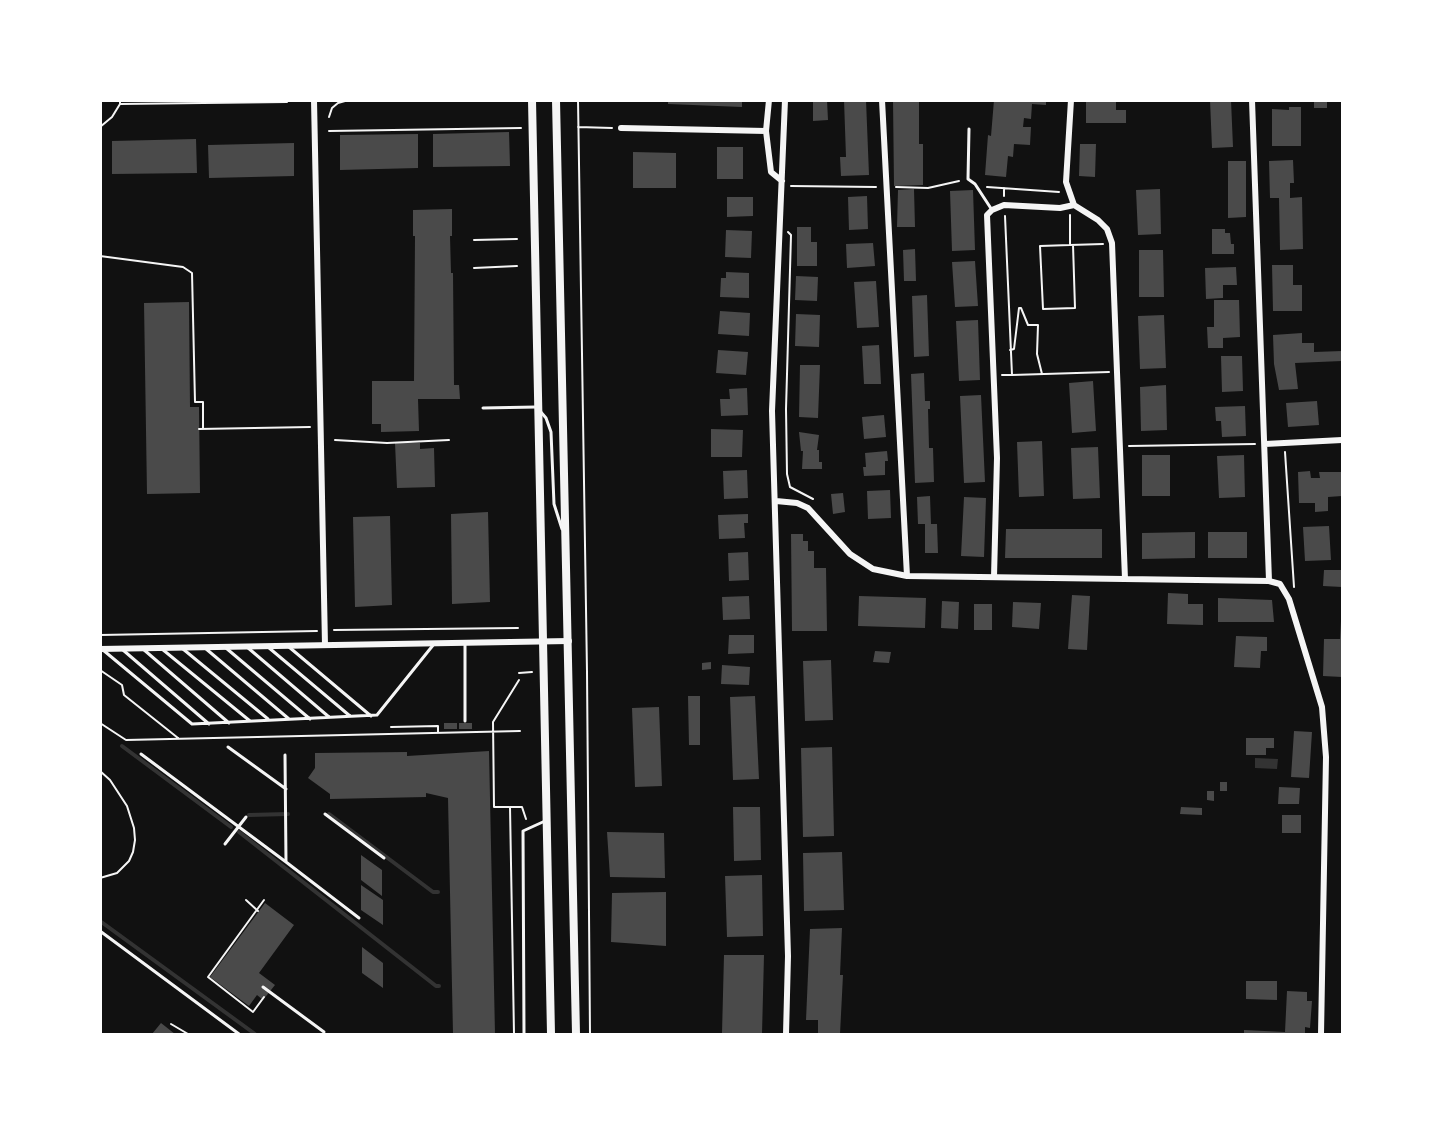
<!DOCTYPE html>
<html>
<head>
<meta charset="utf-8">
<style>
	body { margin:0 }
	#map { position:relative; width:1443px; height:1135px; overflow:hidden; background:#111; font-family:"Fira Sans",sans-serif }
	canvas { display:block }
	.frame { position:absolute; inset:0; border:102px solid #fff; pointer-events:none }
</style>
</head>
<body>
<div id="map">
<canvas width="1443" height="1135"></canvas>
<div class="frame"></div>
</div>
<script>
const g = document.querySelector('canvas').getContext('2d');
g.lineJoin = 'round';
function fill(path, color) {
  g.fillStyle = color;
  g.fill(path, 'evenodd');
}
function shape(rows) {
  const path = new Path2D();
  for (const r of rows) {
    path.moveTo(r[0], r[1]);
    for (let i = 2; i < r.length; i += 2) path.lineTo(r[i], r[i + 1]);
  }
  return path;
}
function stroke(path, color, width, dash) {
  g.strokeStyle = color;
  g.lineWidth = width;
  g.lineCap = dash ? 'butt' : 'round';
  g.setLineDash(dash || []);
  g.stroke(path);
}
fill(shape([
	[1255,758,1278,759,1277,769,1255,768]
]), '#333');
stroke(shape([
	[122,746,231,827],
	[329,814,433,892,438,892],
	[249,815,288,814],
	[239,832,436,986,439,986],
	[100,921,255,1034]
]), '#333', 4);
fill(shape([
	[668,100,742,100,742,107,668,104],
	[813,100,827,100,828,120,813,121],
	[844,100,866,100,869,175,841,176,840,157,846,157],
	[893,100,919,100,919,144,923,144,923,185,894,186],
	[994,100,1046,100,1046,105,1032,104,1031,119,1024,118,1023,127,1031,127,1030,145,1014,144,1013,157,1008,156,1006,177,985,175,988,135,991,136],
	[1086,100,1116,100,1116,110,1126,110,1126,123,1086,123],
	[1210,100,1231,100,1233,147,1212,148],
	[1314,100,1327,100,1327,108,1314,108],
	[1289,107,1301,107,1301,146,1272,146,1272,109,1289,110],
	[509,132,510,166,433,167,433,134],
	[418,134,418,168,340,170,340,135],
	[196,139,197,173,112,174,112,141],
	[294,143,294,176,209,178,208,145],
	[1080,144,1096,144,1095,177,1079,176],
	[717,147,743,147,743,179,717,179],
	[633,152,676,153,676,188,633,188],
	[1293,160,1294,183,1290,183,1290,198,1302,197,1303,249,1280,250,1279,198,1270,198,1269,161],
	[1228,161,1246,161,1246,217,1228,218],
	[914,189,915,227,897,227,898,190],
	[1160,189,1161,234,1138,235,1136,190],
	[973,190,975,250,952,251,950,191],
	[867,196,868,229,849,230,848,197],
	[727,197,753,197,753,216,727,217],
	[452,209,452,236,450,236,451,273,453,273,454,385,459,385,460,399,418,399,419,431,381,432,381,424,372,424,372,381,414,381,415,236,413,236,413,210],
	[797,227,811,227,811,242,817,242,817,266,797,266],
	[1212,229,1225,229,1225,233,1230,233,1231,244,1234,244,1234,254,1212,254],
	[726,230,752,231,751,258,725,257],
	[873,243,875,266,847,268,846,244],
	[915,249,916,281,904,281,903,250],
	[1139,250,1163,250,1164,297,1139,297],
	[975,261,978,306,955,307,952,262],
	[1272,265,1293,265,1293,285,1302,285,1302,311,1273,311],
	[1236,267,1237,285,1223,285,1223,298,1206,299,1205,268],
	[726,272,749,273,749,298,720,297,721,278,726,278],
	[796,276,818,277,817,301,795,300],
	[876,281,879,327,857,328,854,282],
	[927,295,929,356,914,357,912,296],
	[1214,300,1239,300,1240,337,1223,338,1223,348,1208,348,1207,327,1214,327],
	[189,302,190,407,199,407,200,493,147,494,144,303],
	[720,311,750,313,749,336,718,334],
	[796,314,820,315,819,347,795,346],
	[1164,315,1166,368,1140,369,1138,316],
	[978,320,980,380,959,381,956,321],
	[1302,333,1302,343,1314,343,1314,352,1342,351,1342,361,1295,363,1298,389,1279,390,1274,364,1273,335],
	[879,345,881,384,864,384,862,346],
	[718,350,748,352,746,375,716,373],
	[1221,356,1242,356,1243,391,1222,392],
	[800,365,820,365,818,418,799,417],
	[924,373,925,401,930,401,930,409,928,409,929,448,933,448,934,482,915,483,911,374],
	[1093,381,1096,431,1072,433,1069,383],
	[1166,385,1167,430,1141,431,1140,387],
	[747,388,748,415,721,416,720,399,730,399,729,389],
	[981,395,985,482,964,483,960,396],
	[1317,401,1319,425,1288,427,1286,403],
	[1245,406,1246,436,1222,437,1221,421,1216,421,1215,407],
	[884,415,886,437,864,439,862,417],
	[711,429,743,430,742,457,711,457],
	[799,432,819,435,817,450,819,450,819,462,822,462,822,469,802,469,803,451,801,451],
	[1042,441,1044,496,1019,497,1017,442],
	[395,443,420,443,420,449,434,448,435,487,397,488],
	[1098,447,1100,498,1073,499,1071,448],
	[887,451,888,461,885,461,885,475,864,476,863,467,866,467,865,453],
	[1142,455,1170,455,1170,496,1142,496],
	[1244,455,1245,497,1219,498,1217,456],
	[747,470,748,498,724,499,723,471],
	[1310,471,1311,478,1320,478,1319,472,1342,472,1342,496,1328,497,1328,511,1315,512,1315,503,1299,503,1298,472],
	[890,490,891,518,868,519,867,491],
	[843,493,845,512,833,514,831,494],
	[930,496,931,524,937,524,938,553,925,553,925,524,918,524,917,497],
	[964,497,986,498,984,557,961,556],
	[488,512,490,602,452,604,451,514],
	[748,514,748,523,744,523,745,538,719,539,718,515],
	[390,516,392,605,355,607,353,517],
	[1329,526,1331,560,1305,561,1303,527],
	[1006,529,1102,529,1102,558,1005,558],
	[1195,532,1195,558,1142,559,1142,533],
	[1208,532,1247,532,1247,558,1208,558],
	[791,534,803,534,803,541,808,541,808,551,814,551,814,568,826,568,827,631,792,631],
	[748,552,749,580,729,581,728,553],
	[1324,570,1342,570,1342,587,1323,586],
	[1168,593,1188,594,1188,604,1203,604,1203,625,1167,624],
	[1072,595,1090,596,1087,650,1068,649],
	[749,596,750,619,723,620,722,597],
	[859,596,926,598,925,628,858,626],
	[1218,598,1272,600,1274,622,1218,622],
	[942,601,959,602,958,629,941,628],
	[1013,602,1041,603,1039,629,1012,627],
	[974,604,992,604,992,630,974,630],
	[1341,621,1342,621,1342,677,1323,676,1324,639,1340,639],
	[729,635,754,635,754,653,728,654],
	[1236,636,1267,637,1267,651,1261,651,1260,668,1234,667],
	[875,651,891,652,889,663,873,662],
	[831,660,833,720,805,721,803,661],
	[711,662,711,669,702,670,702,663],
	[722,665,750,667,749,685,721,684],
	[688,696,700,696,700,745,689,745],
	[755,696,759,779,733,780,730,697],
	[659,707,662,786,635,787,632,708],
	[444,723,457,723,457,729,444,729],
	[459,723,472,723,472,729,459,729],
	[1294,731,1312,732,1309,778,1291,777],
	[1246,738,1274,738,1274,748,1266,748,1266,755,1246,755],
	[832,747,834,836,803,837,801,748],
	[489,751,495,1034,453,1034,448,798,426,793,426,797,330,799,330,794,308,778,315,768,315,753,407,752,407,756],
	[1220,782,1227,782,1227,791,1220,791],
	[1279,787,1300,788,1299,804,1278,804],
	[1207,791,1214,791,1214,801,1207,800],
	[733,807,760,807,761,860,734,861],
	[1181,807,1202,808,1202,815,1180,814],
	[1282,815,1301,815,1301,833,1282,833],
	[607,832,664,833,665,878,610,877],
	[842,852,844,910,804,911,803,853],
	[361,855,382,870,382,896,361,880],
	[762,875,763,936,727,937,725,876],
	[361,885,383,900,383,925,361,910],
	[666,892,666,946,611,942,612,893],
	[265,903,294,925,259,973,275,985,263,1000,257,995,249,1006,210,977],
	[842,928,840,975,843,975,840,1034,818,1034,818,1020,806,1020,810,929],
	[362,947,383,963,383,988,362,973],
	[724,955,764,955,762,1034,722,1033],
	[1246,981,1277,981,1277,1000,1246,999],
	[1287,991,1307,992,1307,1001,1312,1001,1310,1028,1305,1027,1305,1034,1244,1034,1244,1030,1285,1032],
	[161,1023,175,1034,152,1034]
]), '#4a4a4a');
stroke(shape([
	[578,100,587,672,590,1034],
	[120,104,287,102],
	[329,117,332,108,338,103,345,101,385,100],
	[100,127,112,117,120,104,120,100],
	[578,127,612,128],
	[329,131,521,128],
	[791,186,876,187],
	[896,187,928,188,959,181],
	[987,187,1059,192],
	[1004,188,1004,196],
	[1070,215,1070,245,1103,244],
	[788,232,791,235,786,409,787,474,790,487,813,499],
	[474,240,517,239],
	[1070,245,1040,246,1043,309,1075,308,1073,245],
	[100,256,183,267,192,273,195,402,203,402,203,429],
	[474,268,517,266],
	[1010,350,1014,349,1019,308,1021,308,1028,325,1038,325,1037,354,1042,374],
	[1002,375,1012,375,1005,216],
	[1012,375,1109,372],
	[199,429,310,427],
	[335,440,387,443,449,440],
	[1129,446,1255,444],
	[1285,452,1294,587],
	[334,630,518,628],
	[100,635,317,631],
	[100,670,122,685,124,695,178,738],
	[519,673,532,672],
	[100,723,126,740,520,731],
	[391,727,438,726,438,732],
	[100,771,110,780,127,806,134,828,135,840,133,852,129,861,117,873,100,878],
	[509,807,494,807,493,722,519,680],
	[246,900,258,911],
	[264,997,253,1012,208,977,264,900],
	[171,1024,188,1034],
	[514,1034,510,807,522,807,526,819]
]), '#f5f5f5', 2);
stroke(shape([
	[969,129,968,179,975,184,992,210],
	[483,408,536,407],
	[540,411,546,418,551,432,554,504,562,529],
	[247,647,329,717],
	[268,647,350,716],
	[289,647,371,716],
	[205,648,289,719],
	[226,648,310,719],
	[143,649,229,723],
	[162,649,250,721],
	[183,649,268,719],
	[103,650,192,724,377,715,434,644],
	[123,650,209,724],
	[465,721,465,643],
	[228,747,286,789],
	[141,754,286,862],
	[285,755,286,862,359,918],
	[325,814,384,858],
	[225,844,246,817],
	[100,931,239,1034],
	[263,987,324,1032],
	[524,1034,523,831,545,821]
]), '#f5f5f5', 3);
stroke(shape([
	[314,100,325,645],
	[785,100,772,411,788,956,786,1034],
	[882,100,907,576],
	[1071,100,1066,182,1074,205,1098,220,1107,229,1112,243,1125,579],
	[1252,100,1269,581],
	[621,128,766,131,771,172,782,181],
	[766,131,769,100],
	[1265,444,1342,440],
	[776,501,797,503,808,508,850,554,873,569,907,576,1269,581,1280,584,1289,599,1322,707,1326,757,1321,1034],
	[994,577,997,458,987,215,992,210,1004,205,1060,208,1074,205],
	[100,649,569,641]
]), '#f5f5f5', 6);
stroke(shape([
	[532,100,551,1034],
	[556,100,576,1034]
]), '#f5f5f5', 8);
</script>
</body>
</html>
